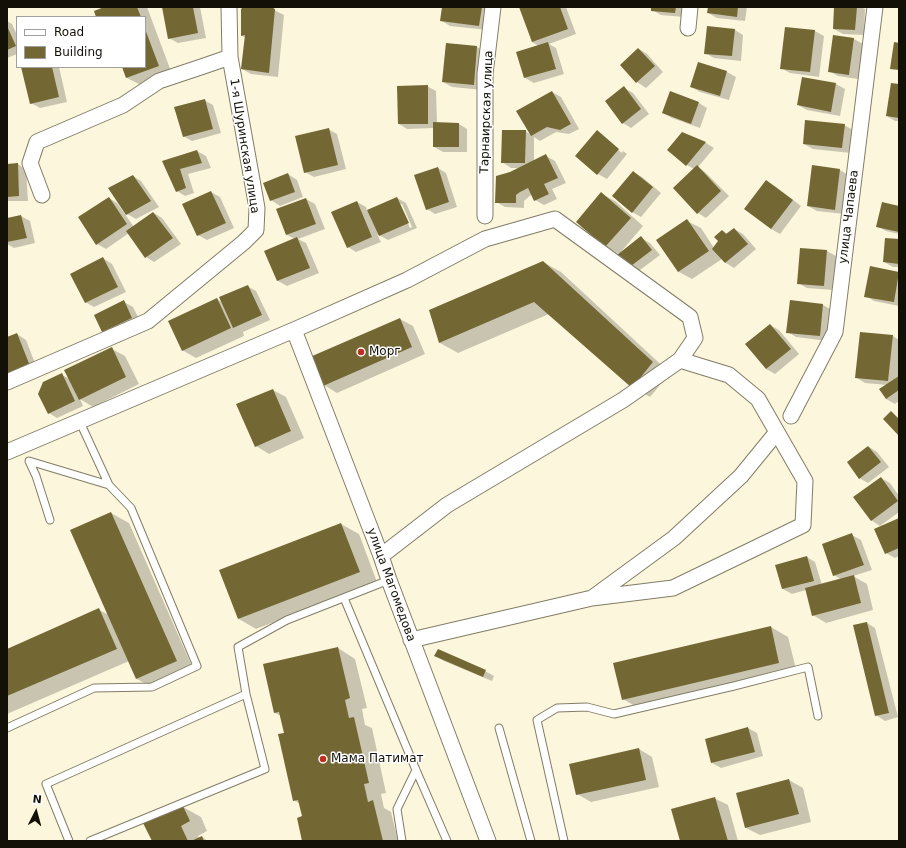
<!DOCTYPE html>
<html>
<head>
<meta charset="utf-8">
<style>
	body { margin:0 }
	#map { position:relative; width:906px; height:848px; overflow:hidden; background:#fcf6dc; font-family:"DejaVu Sans",sans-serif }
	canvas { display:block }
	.frame { position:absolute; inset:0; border:8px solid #121007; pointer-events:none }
	.legend { position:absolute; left:16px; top:16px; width:130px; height:52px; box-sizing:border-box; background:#fff; border:1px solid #a09f9c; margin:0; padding:5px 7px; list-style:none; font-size:12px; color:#121007 }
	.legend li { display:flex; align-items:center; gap:8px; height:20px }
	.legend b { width:20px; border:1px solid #a09f9c }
	.north { position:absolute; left:16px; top:792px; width:40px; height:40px; -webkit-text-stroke:3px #fff; paint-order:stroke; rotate:6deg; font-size:11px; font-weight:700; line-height:16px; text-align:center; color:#121007 }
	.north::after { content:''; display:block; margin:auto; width:14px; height:18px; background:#121007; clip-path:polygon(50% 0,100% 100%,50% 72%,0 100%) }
</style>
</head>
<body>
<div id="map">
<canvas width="906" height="848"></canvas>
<div class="frame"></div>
<ul class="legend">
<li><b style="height:5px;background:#fff"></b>Road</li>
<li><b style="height:11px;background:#736734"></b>Building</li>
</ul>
<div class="north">N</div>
</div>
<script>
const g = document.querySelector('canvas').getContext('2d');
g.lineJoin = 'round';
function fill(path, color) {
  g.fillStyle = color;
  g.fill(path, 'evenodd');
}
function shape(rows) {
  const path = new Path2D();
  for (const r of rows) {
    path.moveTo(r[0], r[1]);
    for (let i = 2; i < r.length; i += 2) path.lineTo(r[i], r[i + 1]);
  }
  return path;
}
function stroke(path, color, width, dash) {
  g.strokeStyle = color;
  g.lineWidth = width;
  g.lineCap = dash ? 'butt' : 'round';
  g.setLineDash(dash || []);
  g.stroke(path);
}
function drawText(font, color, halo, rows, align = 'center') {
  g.font = font + ' "DejaVu Sans",sans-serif';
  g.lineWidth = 3;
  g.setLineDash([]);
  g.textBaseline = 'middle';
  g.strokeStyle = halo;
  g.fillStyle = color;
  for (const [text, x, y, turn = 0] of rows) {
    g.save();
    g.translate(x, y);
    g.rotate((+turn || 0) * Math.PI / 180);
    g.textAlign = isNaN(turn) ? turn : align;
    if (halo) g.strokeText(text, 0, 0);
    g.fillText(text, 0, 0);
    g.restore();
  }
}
fill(shape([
	[107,7,147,7,172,74,141,85,127,78,123,67,145,67,145,17,97,17],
	[163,7,200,7,206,38,178,43,169,38],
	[245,7,272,7,276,11,284,15,278,77,251,74,242,69,246,38,242,36],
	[443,7,487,7,488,30,450,26,442,21],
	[520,7,566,7,576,34,549,44,556,48,564,74,534,83,525,78,539,46,532,42],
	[652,7,685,7,684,17,661,15,652,10],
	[709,7,747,7,745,21,717,18,708,13],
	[835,7,861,7,865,9,864,35,843,34,834,29],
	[7,21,12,24,17,35,17,54,7,58],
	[786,28,815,31,824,36,819,77,790,73,781,68],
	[735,30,743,35,741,61,714,58,705,53],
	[834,36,854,39,863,44,858,79,838,76,829,71],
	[446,44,477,47,486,52,483,90,452,87,443,82],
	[639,49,647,54,663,72,646,88,637,82,621,65],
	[699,63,727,72,736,77,729,100,700,92,691,87],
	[22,67,59,67,67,102,40,108,31,103],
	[803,78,836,84,845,89,840,116,807,110,798,105],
	[899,85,899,121,895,121,887,116],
	[427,86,436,91,437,123,459,124,467,129,467,152,443,152,434,147,434,128,407,129,399,124],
	[624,88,633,93,649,114,631,128,623,123],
	[552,92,561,97,579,129,569,134,556,132,540,141,534,137,534,162,546,156,555,161,566,183,552,189,557,199,544,205,535,200,532,194,524,201,524,208,505,207,496,202,510,173,521,168,511,168,502,162,525,131,530,134],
	[204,100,213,105,221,133,192,141,183,136],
	[699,103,707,108,700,128,672,118,663,113],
	[844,125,853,130,851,153,813,149,804,144],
	[328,129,337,134,346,169,314,177,305,172],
	[597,132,604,136,604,138,622,153,623,151,627,154,607,179,598,174],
	[682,133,706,143,714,148,698,167,705,172,729,196,706,218,698,213,694,169,687,165],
	[197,151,206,156,211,168,188,174,194,193,185,196,177,191,164,162],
	[18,164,26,170,28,201,7,201,7,165],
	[438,168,446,173,457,207,435,214,427,209],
	[840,170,848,175,844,214,817,211,808,206],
	[633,172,642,177,661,193,641,217,632,212],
	[288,174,297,180,303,197,280,206,271,200],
	[133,176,141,181,159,207,136,219,127,214],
	[766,181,775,186,801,206,780,234,771,229],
	[211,192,220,197,234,228,207,240,198,235],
	[602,194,615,201,643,226,620,253,641,238,650,243,660,255,636,273,619,254,605,246],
	[109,198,117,203,134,227,154,213,162,218,181,244,154,262,146,257,129,233,106,249,97,244],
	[397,198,406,203,417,228,388,240,377,234,381,242,356,252,348,247,357,202,366,207,367,211],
	[399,204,402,204,412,227,410,228],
	[306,199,315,204,325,229,298,239,306,243,319,273,287,286,278,281,265,252,295,239,287,235,278,210],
	[899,207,899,234,886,231,877,226],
	[21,216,30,221,35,243,14,248,7,244,7,219],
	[687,221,701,228,714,248,719,241,723,231,728,234,734,229,743,234,756,249,734,268,726,263,722,259,692,279,679,272,658,241],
	[899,240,899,267,893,267,884,262],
	[827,251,836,256,833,290,807,288,798,283],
	[103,258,112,264,126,292,94,307,85,302],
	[543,262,561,272,670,373,650,397,633,387,549,314,458,353,440,343,430,310],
	[871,267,899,273,899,306,874,301,866,296],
	[247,286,256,291,270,320,243,332,244,336,196,358,182,350,217,299,222,302],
	[791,301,823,305,832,310,828,341,796,337,788,332],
	[124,302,133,307,141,323,111,337,102,332],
	[400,319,413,326,425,354,337,393,324,385],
	[770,325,779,330,799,354,775,374,766,369],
	[17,334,26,340,38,371,7,382,7,338],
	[893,336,899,340,899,365,898,378,899,377,899,401,895,404,886,399,887,385,865,383,857,378],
	[112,349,125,356,139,384,93,407,80,399,83,406,57,418,49,413,62,375,70,379],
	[273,390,286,397,304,438,269,454,256,446],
	[869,447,877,452,889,467,868,483,859,478],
	[881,478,890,483,899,496,899,512,880,526,871,520],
	[111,513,129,523,194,671,155,689,137,679,129,661,7,714,7,650,99,610,109,615],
	[899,519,899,556,895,558,886,553],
	[341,524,359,534,377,582,256,629,239,619,220,571],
	[852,535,861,540,872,570,853,576,867,584,873,610,826,623,813,615,806,590,792,594,783,589,777,565,807,557,815,562,822,585,842,580,834,575],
	[867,623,875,628,898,717,885,721,876,715],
	[771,627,788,637,797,673,640,709,623,699],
	[338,648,355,659,367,708,362,709,365,725,372,728,386,793,381,794,384,808,391,812,398,841,303,841,303,817,300,804,294,800,285,734,281,716,275,713,264,665],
	[436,656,485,671,494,676,492,681,444,661],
	[748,728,757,733,763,756,721,768,712,763],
	[639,749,652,757,659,787,591,802,577,794],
	[789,780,803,788,811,822,760,835,746,828,738,794],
	[714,798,728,805,738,841,682,841],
	[183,807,201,817,207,831,198,836,199,838,202,837,208,841,153,841,145,823]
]), '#0003');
fill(shape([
	[104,7,137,7,141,17,96,17,94,11],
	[162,7,193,7,198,33,168,39],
	[243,7,271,7,275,9,269,73,241,69,245,35,241,36,241,9],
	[442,7,482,7,479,26,440,21],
	[519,7,560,7,568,29,532,42],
	[651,7,676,7,675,13,651,11],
	[708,7,738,7,737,17,707,13],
	[834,7,857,7,855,30,833,29],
	[7,26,16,46,7,50],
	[707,26,735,29,732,56,704,54],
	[785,27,815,30,810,72,780,69],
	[145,29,159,66,126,78,122,67,145,67],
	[833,35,854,38,849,75,828,72],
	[548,42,556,69,524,78,516,52],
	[894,42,899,43,899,70,890,69],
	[446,43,477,46,474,85,442,82],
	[638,48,655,66,636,83,620,65],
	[698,62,727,71,720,96,690,87],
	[21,67,52,67,59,97,30,104],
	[802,77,836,83,831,112,797,105],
	[891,83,899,84,899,118,886,116],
	[428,85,428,124,398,124,397,86],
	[624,86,641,109,622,124,605,101],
	[552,91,571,124,560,130,547,127,531,136,516,111],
	[670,91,699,102,691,124,662,113],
	[205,99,213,129,183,137,174,107],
	[805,120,845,124,842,148,803,144],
	[433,122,459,123,459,147,433,147],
	[329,128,338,165,304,173,295,136],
	[502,130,526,130,525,163,501,163],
	[597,130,619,149,597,175,575,156],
	[682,132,706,142,686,166,667,150],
	[197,150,202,163,180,169,186,188,176,192,162,161],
	[546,154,558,178,544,184,549,194,534,201,528,188,520,192,516,195,516,203,495,203,496,176,510,172],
	[18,163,19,196,7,197,7,164],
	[697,165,721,191,697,214,673,188],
	[812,165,840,169,835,210,807,206],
	[438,167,449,202,426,210,414,175],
	[633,171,653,187,632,213,612,196],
	[288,173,295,192,270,201,263,183],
	[133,175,151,201,126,215,108,188],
	[766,180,793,200,771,229,744,209],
	[211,191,226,223,197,236,182,204],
	[601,192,631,218,605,247,576,222],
	[109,197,127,224,96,245,78,217],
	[397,197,409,223,379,236,367,210],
	[306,198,316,224,286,235,276,209],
	[357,201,372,237,347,248,331,212],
	[882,202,899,206,899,232,876,227],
	[153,212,173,238,145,258,126,231],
	[21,215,27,238,7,242,7,218],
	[687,219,709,251,678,272,656,240],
	[734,228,748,244,725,263,712,249,718,241,714,237,722,230,726,234],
	[641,236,652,250,627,269,617,255],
	[297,237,310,268,277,281,264,251],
	[885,238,899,239,899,264,883,262],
	[800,248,827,250,824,286,797,284],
	[103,257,118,287,85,303,70,274],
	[543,261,653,362,632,388,534,302,439,343,429,310],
	[870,266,899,272,894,302,864,297],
	[248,285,262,315,233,328,219,297],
	[217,298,231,328,182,351,168,321],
	[124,300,132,318,102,332,94,315],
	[790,300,823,304,820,336,786,333],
	[400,318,412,347,323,386,310,357],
	[770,324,791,349,766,369,745,344],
	[860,332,893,335,888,381,855,378],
	[17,333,30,366,7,374,7,337],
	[112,347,126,377,79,400,64,370],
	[62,373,75,401,48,414,38,394,43,382],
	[899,376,899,390,886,399,879,389],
	[273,389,291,431,255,447,236,404],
	[891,411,899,419,899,436,883,419],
	[868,446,881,462,859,479,847,462],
	[881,477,898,501,871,521,853,497],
	[111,512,177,661,136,679,70,530],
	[899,518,899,548,885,554,874,529],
	[341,523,360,572,238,619,219,570],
	[852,533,864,565,833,576,822,544],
	[807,556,814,581,782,589,775,565],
	[854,575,861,603,812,616,805,588],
	[99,608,117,649,7,696,7,649],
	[867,622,889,713,875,716,853,625],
	[771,626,779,663,622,700,613,663],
	[338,647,350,698,345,700,349,718,354,717,369,783,364,784,368,802,373,800,383,841,302,841,297,818,302,816,298,800,293,801,278,734,284,733,279,712,274,713,263,664],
	[438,649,486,670,483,677,434,656],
	[748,727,755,752,711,763,705,739],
	[639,748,646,780,576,795,569,764],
	[789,779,799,814,745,828,736,793],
	[715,797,728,841,680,841,671,809],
	[183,806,190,821,181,826,188,841,152,841,143,823],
	[202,836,204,841,191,841]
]), '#736734');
const service = shape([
	[79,420,109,485],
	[344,598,416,770,447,841],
	[7,728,94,688,152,687,197,666,131,508,109,485,29,461,36,476,50,520],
	[499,728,531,841],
	[69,841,46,784,246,694,238,647,287,620,389,580],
	[90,841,265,769,246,694],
	[402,841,397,809,416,770],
	[564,841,537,720,557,708,587,707,614,714,734,686,808,667,818,716]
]);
const minor = shape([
	[688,28,690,7],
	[42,195,30,163,37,142,123,105,159,81,201,67,230,57],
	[485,216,485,74,493,7],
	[294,330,381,556,389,580,488,841],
	[7,382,148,321,244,242,256,230,257,208,230,57,229,7],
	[791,416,835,332,875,7],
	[7,452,294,330,407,280,485,239,555,219,690,317,695,338,680,360,729,375,758,399,805,481,803,525,673,588,592,598],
	[381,556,447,505,623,400,680,360],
	[411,640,592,598,674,538,741,476,777,432]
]);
stroke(service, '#827d66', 9);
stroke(minor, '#827d66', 17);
stroke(service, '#fff', 7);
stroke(minor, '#fff', 15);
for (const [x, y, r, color] of [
	[361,352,4,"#bc2f21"],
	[323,759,4,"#bc2f21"]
]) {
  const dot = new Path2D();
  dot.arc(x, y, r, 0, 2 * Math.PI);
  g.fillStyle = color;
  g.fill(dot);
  stroke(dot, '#fff', 1.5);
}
drawText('12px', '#121007', '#fff', [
	["Тарнаирская улица",487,112,-88],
	["1-я Шуринская улица",244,146,81],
	["улица Чапаева",849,217,-83],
	["улица Магомедова",391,585,70]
]);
drawText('12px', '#121007', '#fff', [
	["Морг",369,352],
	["Мама Патимат",331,759]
], 'left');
</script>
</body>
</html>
